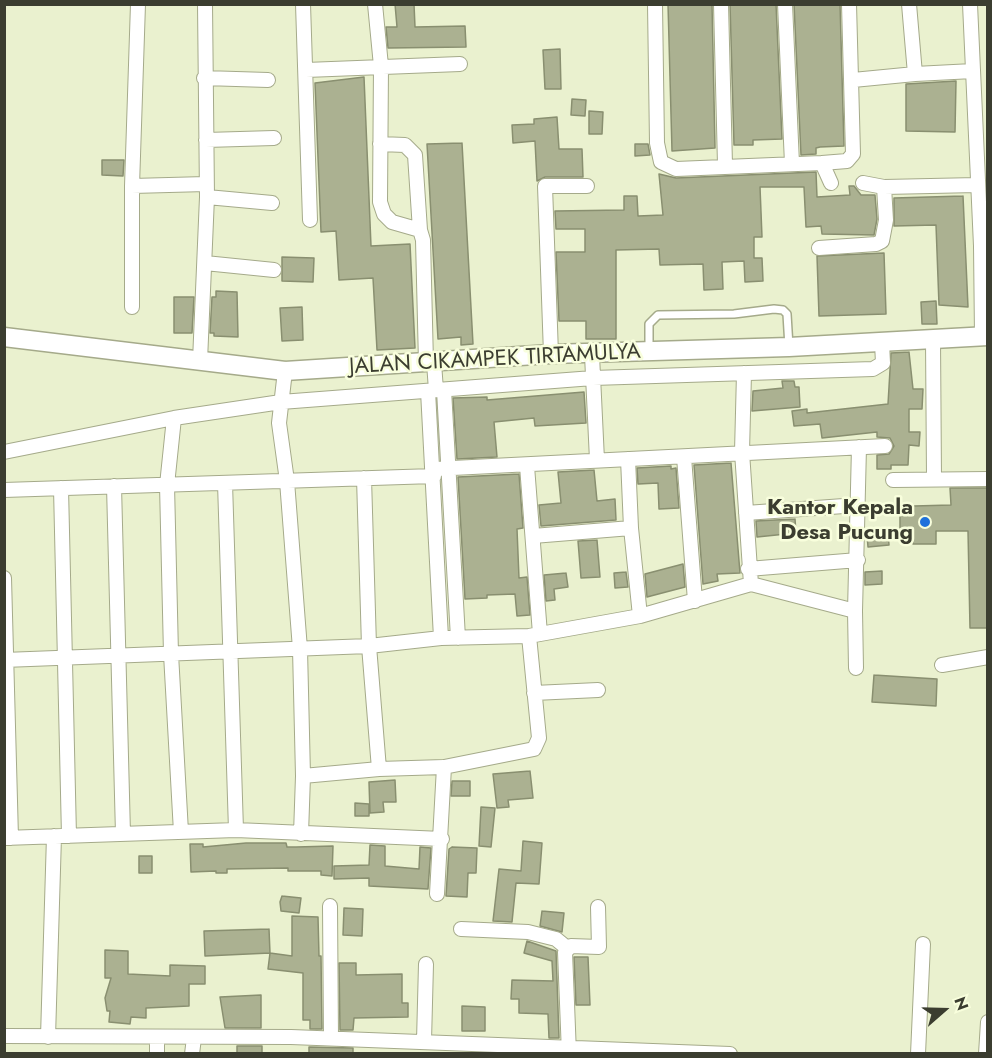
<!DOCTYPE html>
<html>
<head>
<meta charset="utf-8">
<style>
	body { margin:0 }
	#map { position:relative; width:992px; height:1058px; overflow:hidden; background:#eaf1cf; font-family:Jost,sans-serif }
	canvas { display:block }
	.frame { position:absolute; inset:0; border:6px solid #3b3d30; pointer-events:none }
	.north { position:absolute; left:914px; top:980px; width:60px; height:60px; -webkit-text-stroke:4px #f8fedc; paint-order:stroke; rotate:70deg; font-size:16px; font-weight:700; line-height:24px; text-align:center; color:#3b3d30 }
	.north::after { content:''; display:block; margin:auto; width:21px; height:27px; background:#3b3d30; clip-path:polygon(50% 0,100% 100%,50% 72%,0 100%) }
</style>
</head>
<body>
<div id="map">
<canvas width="992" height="1058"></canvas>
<div class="frame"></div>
<div class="north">N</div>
</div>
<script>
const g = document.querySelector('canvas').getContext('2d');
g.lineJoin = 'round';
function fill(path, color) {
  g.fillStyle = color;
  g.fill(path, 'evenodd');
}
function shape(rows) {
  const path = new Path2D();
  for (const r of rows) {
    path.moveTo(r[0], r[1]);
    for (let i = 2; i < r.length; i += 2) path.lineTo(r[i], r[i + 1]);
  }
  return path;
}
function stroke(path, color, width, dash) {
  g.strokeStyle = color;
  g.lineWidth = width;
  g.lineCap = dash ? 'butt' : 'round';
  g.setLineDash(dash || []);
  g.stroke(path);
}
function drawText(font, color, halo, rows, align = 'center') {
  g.font = font + ' Jost,sans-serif';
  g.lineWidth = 5;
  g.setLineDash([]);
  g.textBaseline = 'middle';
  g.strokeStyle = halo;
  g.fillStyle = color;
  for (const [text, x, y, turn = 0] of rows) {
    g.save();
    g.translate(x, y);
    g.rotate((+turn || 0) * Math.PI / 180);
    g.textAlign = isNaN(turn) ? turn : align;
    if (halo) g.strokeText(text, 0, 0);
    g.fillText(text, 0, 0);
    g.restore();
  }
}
const building = shape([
	[395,4,414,4,415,27,465,26,466,47,388,48,386,27,397,27,395,4],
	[668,4,712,4,715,148,672,151,668,4],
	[730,4,776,4,782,139,753,140,753,145,734,145,730,4],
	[794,4,840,4,844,146,820,147,816,148,816,154,801,155,794,4],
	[560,49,561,89,545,89,543,50,560,49],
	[364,77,371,246,410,244,415,348,377,350,373,278,339,280,336,231,321,232,315,83,364,77],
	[956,81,955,132,906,131,906,84,956,81],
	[572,99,586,100,585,116,571,115,572,99],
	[589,111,603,112,602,134,589,134,589,111],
	[557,117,559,149,582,149,583,177,545,177,537,181,535,141,513,143,512,125,534,124,534,119,557,117],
	[462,143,473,344,461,345,461,337,438,339,427,144,462,143],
	[635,144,648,144,650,155,635,156,635,144],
	[102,160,124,160,123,176,102,175,102,160],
	[816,172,817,197,850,195,849,186,854,186,861,195,875,195,877,219,874,235,822,234,821,226,806,227,804,187,760,187,762,237,754,237,754,258,762,258,763,281,745,282,744,261,722,262,723,289,704,290,703,264,660,265,659,249,616,250,616,339,586,339,586,321,559,321,556,252,585,252,585,229,556,229,555,211,624,210,624,196,637,196,638,216,663,215,659,174,676,178,816,172],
	[963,196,968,307,939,305,936,225,894,226,894,198,963,196],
	[884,253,886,314,819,316,817,256,884,253],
	[282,257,314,258,313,282,282,281,282,257],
	[216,291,237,292,238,337,214,336,214,333,210,333,212,297,216,297,216,291],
	[174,297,194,297,192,333,174,333,174,297],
	[936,301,937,324,922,324,921,302,936,301],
	[302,307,303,340,282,341,280,308,302,307],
	[909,352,913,389,923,389,922,409,909,409,909,432,920,432,919,446,909,445,908,465,891,465,891,469,877,469,877,455,889,454,894,446,890,438,877,437,877,432,822,438,820,424,794,426,792,411,807,409,807,413,888,404,891,353,909,352],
	[782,381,794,381,795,387,799,387,800,407,752,411,753,391,783,388,782,381],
	[584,392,586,423,535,426,534,418,494,422,497,457,457,459,453,398,487,397,487,400,584,392],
	[731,463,740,573,717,574,718,581,703,584,694,465,731,463],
	[671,466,671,469,676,468,679,508,659,509,658,483,638,484,637,468,671,466],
	[594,470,597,501,615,499,616,520,541,526,539,505,561,503,558,472,594,470],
	[519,474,523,528,517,529,519,578,527,577,530,615,517,616,515,594,487,595,487,598,465,599,458,477,519,474],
	[950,488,987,488,987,628,970,628,968,531,936,531,936,544,913,544,913,531,900,532,900,512,914,512,914,506,951,505,950,488],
	[795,519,796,533,757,537,756,521,795,519],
	[888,533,889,545,868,547,867,535,888,533],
	[597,540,600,577,581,578,578,541,597,540],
	[683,564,685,587,647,597,645,574,683,564],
	[882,571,882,584,865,585,865,572,882,571],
	[626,572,628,587,615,588,614,573,626,572],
	[566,573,568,587,554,589,555,600,546,601,544,575,566,573],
	[874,675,937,679,936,706,872,702,874,675],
	[530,771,533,798,508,800,509,807,497,808,493,774,530,771],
	[395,780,396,802,383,802,384,812,370,813,369,782,395,780],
	[452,781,470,781,470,796,451,796,452,781],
	[355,803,369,804,369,816,355,816,355,803],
	[481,807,495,808,491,847,479,846,481,807],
	[523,841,542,843,539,884,516,883,512,922,493,921,499,869,521,871,523,841],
	[246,843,286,843,287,847,296,847,333,846,332,876,321,875,321,871,288,871,288,868,227,869,227,873,216,873,216,871,191,872,190,844,203,844,203,847,246,843],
	[370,845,385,846,385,866,419,869,420,847,431,848,428,889,369,886,369,878,334,879,334,866,369,865,370,845],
	[452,847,477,848,476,873,468,873,467,897,446,896,449,849,452,847],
	[139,856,152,856,152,873,139,873,139,856],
	[282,896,301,898,299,913,281,911,280,902,282,896],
	[344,908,363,909,362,936,343,935,344,908],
	[542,911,564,913,562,932,540,926,542,911],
	[292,916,318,917,319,956,321,956,322,1029,310,1029,310,1020,303,1020,303,973,268,969,270,953,292,956,292,916],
	[269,929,270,953,205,956,204,931,269,929],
	[527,941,556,951,559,1038,549,1038,548,1014,519,1013,519,999,511,999,512,980,553,981,552,961,524,953,527,941],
	[105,950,128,951,128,974,170,976,170,965,205,966,205,984,189,984,189,1006,146,1008,146,1018,131,1017,130,1024,109,1022,110,1011,107,1011,105,998,111,978,105,978,105,950],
	[574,957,588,957,590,1005,576,1005,574,957],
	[339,963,356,963,356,975,402,974,402,1003,408,1003,408,1017,354,1018,353,1030,340,1030,339,963],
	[261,995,261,1028,225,1028,220,997,261,995],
	[462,1006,485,1007,485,1031,462,1031,462,1006],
	[237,1046,262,1046,262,1053,237,1053,237,1046],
	[309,1047,353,1048,353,1053,309,1053,309,1047]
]);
fill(building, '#abb191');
stroke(building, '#898f70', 1.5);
const lane = shape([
	[649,349,649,324,658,315,734,314,774,309,783,310,787,314,789,347]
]);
const street = shape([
	[303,4,310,220],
	[375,4,381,66,380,202,384,214,392,222,420,230,423,240,426,363],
	[655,4,657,143,661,162,676,169,822,163,831,183],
	[721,4,725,165],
	[785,4,792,164],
	[909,4,915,74,973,71],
	[970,4,981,246,982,336],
	[306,70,460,64],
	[204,78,268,80],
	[853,80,915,74],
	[206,140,274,138],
	[380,144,405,145,415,155,420,230],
	[822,163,847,161,853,154,849,4],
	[863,183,884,187,977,185],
	[132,186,206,184],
	[207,197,272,203],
	[819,248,876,244,882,241,886,220,884,187],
	[205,263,274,270],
	[132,307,132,186,138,4],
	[933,340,934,478],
	[551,354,545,186,587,186],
	[592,355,597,460],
	[200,361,207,197,205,4],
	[434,363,436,390],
	[285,371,279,423,287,481,300,649,303,776,301,834],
	[744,373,742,452,751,584],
	[444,390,458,638],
	[428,391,441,638],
	[174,418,167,485,171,654,181,832],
	[4,452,174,418,281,402,593,378,873,369,883,363,882,343],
	[684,457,695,601],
	[628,459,631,528,640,616],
	[527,466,540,634],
	[433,469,885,446],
	[364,478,369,646,379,769],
	[893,480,988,479],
	[225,483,236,830],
	[114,486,123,834],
	[61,488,69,836],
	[4,490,434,476],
	[746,513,858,505],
	[533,536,631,528],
	[748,569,858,560],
	[4,578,11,838],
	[4,660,369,646,441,638,529,636,640,616,751,584,855,611],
	[942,665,988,657],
	[856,668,855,611,859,447],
	[534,693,598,690],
	[303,776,379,769,444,767,534,749,539,738,529,636],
	[4,838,236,830,442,839],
	[437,894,444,767],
	[330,906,331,1038],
	[461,929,528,932,556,939,567,948],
	[4,1036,291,1037,730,1054],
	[48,1037,54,836],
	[424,1041,426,964],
	[157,1054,157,1037],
	[192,1054,194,1038],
	[569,1054,565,952,571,946,599,947,598,907],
	[918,1054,923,944],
	[986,1054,988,1022]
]);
const secondary = shape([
	[4,337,285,371,551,354,789,347,988,336]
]);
stroke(lane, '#a5aa8a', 10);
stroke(street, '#a5aa8a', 16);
stroke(secondary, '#a5aa8a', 21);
stroke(lane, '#fff', 7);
stroke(street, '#fff', 14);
stroke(secondary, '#fff', 18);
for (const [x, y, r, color] of [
	[925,522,6,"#1f71db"]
]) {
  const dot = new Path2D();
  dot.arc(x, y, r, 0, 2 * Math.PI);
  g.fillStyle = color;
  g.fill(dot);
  stroke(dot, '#f8fedc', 2);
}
drawText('22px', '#3b3d30', '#f8fedc', [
	["JALAN CIKAMPEK TIRTAMULYA",495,360,-3]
]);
drawText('bold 22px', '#3b3d30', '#f8fedc', [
	["Kantor Kepala",913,509],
	["Desa Pucung",913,534]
], 'right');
</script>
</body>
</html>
